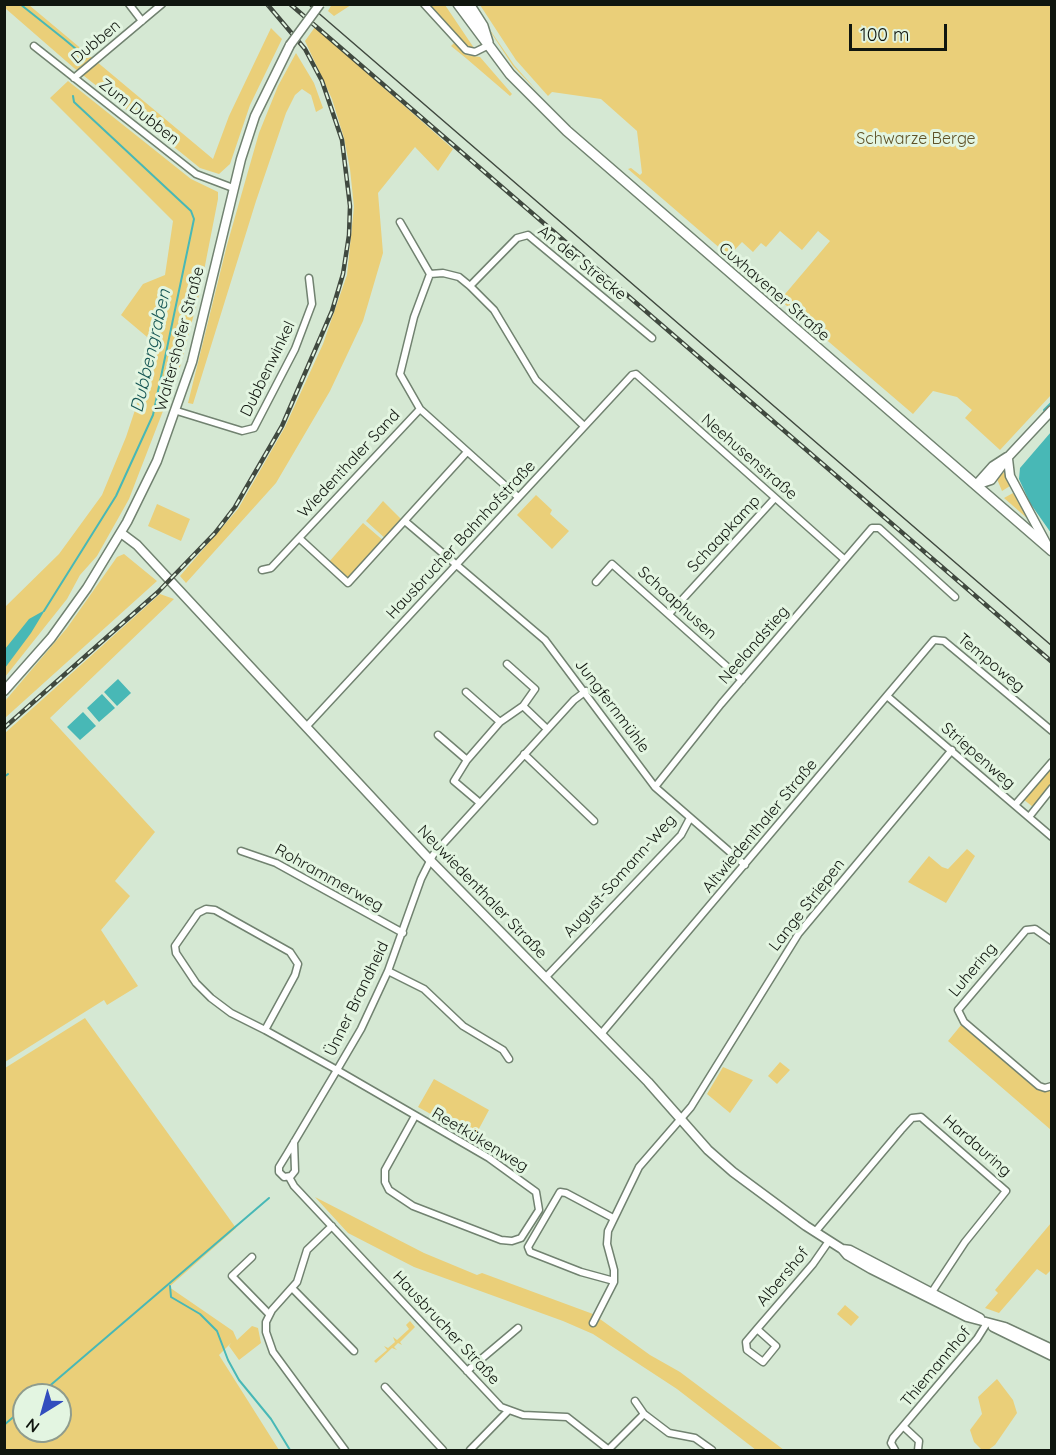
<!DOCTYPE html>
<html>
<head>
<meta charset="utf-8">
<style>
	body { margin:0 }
	#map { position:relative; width:1056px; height:1455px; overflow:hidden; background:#d5e8d3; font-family:Quicksand,sans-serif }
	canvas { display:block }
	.frame { position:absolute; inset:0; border:6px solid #10160f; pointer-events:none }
	.north { position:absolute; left:12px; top:1383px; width:60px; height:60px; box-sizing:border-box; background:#e3f5e1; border:2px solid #8f9c8d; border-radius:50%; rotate:217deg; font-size:16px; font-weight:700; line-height:24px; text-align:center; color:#10160f }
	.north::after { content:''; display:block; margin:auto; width:21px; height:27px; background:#324dbe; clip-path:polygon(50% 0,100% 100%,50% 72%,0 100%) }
	.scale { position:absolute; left:849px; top:24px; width:98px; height:27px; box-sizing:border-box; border:3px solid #10160f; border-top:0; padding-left:8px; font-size:18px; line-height:21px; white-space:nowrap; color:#10160f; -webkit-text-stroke:4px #e3f5e1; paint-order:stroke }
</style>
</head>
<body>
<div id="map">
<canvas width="1056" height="1455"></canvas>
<div class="frame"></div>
<div class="north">N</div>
<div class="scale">100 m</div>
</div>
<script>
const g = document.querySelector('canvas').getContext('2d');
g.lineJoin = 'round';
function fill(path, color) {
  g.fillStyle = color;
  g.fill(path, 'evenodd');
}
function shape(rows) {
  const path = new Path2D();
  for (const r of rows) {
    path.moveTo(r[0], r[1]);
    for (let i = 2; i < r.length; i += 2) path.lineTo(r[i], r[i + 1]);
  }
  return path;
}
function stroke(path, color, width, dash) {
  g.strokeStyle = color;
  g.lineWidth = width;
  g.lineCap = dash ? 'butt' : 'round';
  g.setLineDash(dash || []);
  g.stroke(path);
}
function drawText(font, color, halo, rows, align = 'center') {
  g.font = font + ' Quicksand,sans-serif';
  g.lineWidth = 6;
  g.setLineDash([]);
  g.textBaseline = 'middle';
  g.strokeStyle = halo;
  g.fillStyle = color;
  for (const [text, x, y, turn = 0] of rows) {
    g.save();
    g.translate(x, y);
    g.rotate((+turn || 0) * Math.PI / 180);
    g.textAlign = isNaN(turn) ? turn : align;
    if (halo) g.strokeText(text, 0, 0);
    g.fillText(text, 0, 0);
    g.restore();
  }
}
fill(shape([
	[332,4,351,4,351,5,334,16,328,11],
	[5,5,29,5,213,159,229,116,271,28,282,39,250,105,230,164,219,174,200,168,179,151,74,68,5,8],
	[430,5,445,5,474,48,468,48],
	[473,5,514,65,539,93,513,66],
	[480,5,1051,5,1051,395,1000,450,965,418,972,410,957,397,933,391,913,414,780,300,830,241,818,231,802,250,780,231,766,247,761,243,753,252,742,242,729,256,628,169,631,168,640,175,642,173,637,131,601,99,552,92,548,96,516,60],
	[315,27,453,149,438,171,415,147,378,193,383,253,363,321,330,391,276,483,186,583,180,576,238,509,285,427,323,344,347,275,354,207,350,169,344,138,332,99,305,41],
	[454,43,466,55,480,57,512,94,510,96,467,59,451,46],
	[296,53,314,83,323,108,316,112,311,95,302,89,295,95,286,113,256,201,193,404,188,403,227,245,259,133,278,86],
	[68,81,191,179,218,192,218,199,200,291,180,367,129,499,97,556,80,575,67,599,5,677,5,607,59,554,102,495,126,437,146,377,153,342,121,315,143,284,165,275,173,221,50,98],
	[1004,472,1010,486,1002,491,997,479],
	[1013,493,1028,519,1004,498],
	[536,495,552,510,550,514,569,531,552,549,517,515],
	[383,501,404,522,387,540,366,521],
	[157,504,190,519,181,541,148,526],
	[363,523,385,542,348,581,328,563],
	[124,554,157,581,5,718,5,701,67,628,117,557],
	[160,594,174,599,50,718,155,832,115,881,130,896,101,930,138,986,107,1005,104,1000,5,1062,5,733],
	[1051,765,1051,784,1033,807,1023,799],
	[967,849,975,856,946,903,908,882,929,856,942,867,948,869],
	[85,1018,236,1228,169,1287,233,1331,237,1340,252,1326,258,1328,261,1343,239,1360,229,1346,231,1343,219,1355,279,1450,5,1450,5,1068],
	[24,1395,60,1395,60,1431,24,1431],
	[962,1024,1039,1086,1051,1092,1051,1130,948,1041],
	[780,1062,790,1070,777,1084,768,1076],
	[723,1067,753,1080,730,1113,707,1094],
	[434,1079,489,1110,474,1138,418,1107],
	[315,1197,424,1253,477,1275,482,1273,593,1314,650,1355,680,1372,784,1450,756,1450,677,1389,593,1334,563,1321,414,1267,348,1233],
	[1051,1223,1051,1270,1046,1275,1037,1269,999,1313,985,1308,998,1293,995,1290],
	[845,1305,859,1317,851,1326,837,1314],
	[410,1321,415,1327,400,1342,402,1345,398,1343,394,1347,397,1350,392,1348,376,1363,374,1361,387,1350,384,1346,388,1348,395,1342,393,1337,397,1340,409,1329,406,1325],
	[997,1379,1013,1400,1017,1413,995,1445,988,1450,982,1450,974,1442,970,1430,982,1414,978,1397]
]), '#eacf79');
fill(shape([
	[1051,432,1051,533,1030,503,1019,479,1020,468],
	[45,610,31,633,5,668,5,649,29,619],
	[118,679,131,693,117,706,104,692],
	[102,694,115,708,99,722,87,708],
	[83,712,96,726,80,740,67,727]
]), '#48b8b6');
stroke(shape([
	[20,4,64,39,76,49,76,55],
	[1044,410,1052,402],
	[44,611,116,496,153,415,194,219,191,211,74,102,73,96],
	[4,777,8,774],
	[170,1286,171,1297,200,1314,217,1331,228,1360,239,1380,271,1419,290,1450],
	[39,1395,269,1198],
	[4,1425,24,1408]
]), '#48b8b6', 2);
const street = shape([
	[129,4,142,21],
	[424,4,466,50,475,52,489,45],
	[34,46,196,174,233,188],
	[74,78,162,4],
	[400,222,430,274],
	[430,274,414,317,400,374,420,409,518,497],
	[430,274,443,273,459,277,470,286,494,310,536,380,584,426],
	[470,286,517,238,528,235,652,338],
	[420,409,299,538,348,583,467,452],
	[177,411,242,431,254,428,295,349,312,304,309,278],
	[406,522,545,640,655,787,745,865],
	[262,570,271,568,299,538],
	[596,582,612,564,742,680],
	[669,614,775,498],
	[507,664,535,689,523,706,547,729],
	[466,692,500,722],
	[887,696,1052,837],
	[306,727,632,375,636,374,844,559],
	[438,735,467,760],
	[524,754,594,821],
	[655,787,721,704,872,528,879,528,955,597],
	[480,803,454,781,467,760,500,722,523,706],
	[1015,805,1052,762],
	[1029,817,1052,788],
	[241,851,276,863,403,933],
	[1052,941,1035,929,1026,930,958,1010,964,1022,1039,1086,1045,1088,1052,1086],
	[388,971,424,989,463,1026,503,1050,509,1059],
	[545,978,681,835,690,818],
	[265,1030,231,1013,211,998,196,983,176,953,175,946,198,913,206,909,215,910,290,952,298,964,295,975,265,1030,337,1070,489,1158,536,1192,539,1210,521,1238,512,1241,501,1240,413,1206,389,1190,385,1182,385,1170,415,1116],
	[601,1034,934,640,944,641,1052,731],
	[294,1142,295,1171,291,1176,284,1177,279,1172,279,1167,287,1154,337,1070,361,1029,388,971,421,879,433,855,574,700,586,691],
	[289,1177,294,1186,501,1407,523,1415,567,1417,609,1450],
	[613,1218,566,1193,560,1192,528,1247,530,1252,581,1272,614,1281],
	[332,1226,307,1250,297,1282,272,1310,266,1322,266,1332,273,1352,345,1450],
	[815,1232,901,1130,912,1118,921,1117,1006,1191,965,1242,930,1295],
	[252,1257,232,1276,269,1314],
	[293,1289,354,1351],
	[593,1323,614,1282,614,1270,607,1244,608,1231,639,1167,691,1107,799,933,952,750],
	[757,1329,776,1346,763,1362,747,1350,746,1342,757,1329,813,1264,829,1241],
	[467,1371,518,1328],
	[385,1387,443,1450],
	[635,1401,644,1414,669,1433,695,1438,712,1450],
	[904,1427,919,1441,918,1450],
	[470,1450,508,1411],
	[608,1450,644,1414],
	[895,1450,891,1443,893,1438,977,1339,987,1323]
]);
const secondary = shape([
	[1008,459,1010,476,1047,545],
	[976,485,991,480,1009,456,1052,410],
	[976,485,993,466,1007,457],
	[121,533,137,545,430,860,648,1082,708,1150,733,1172,806,1226,842,1249,847,1255,871,1269,967,1317,1005,1327,1052,1349],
	[4,691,51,638,87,588,127,522,157,461,192,362,241,159,255,116,290,45],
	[842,1249,850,1250,980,1318],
	[993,1327,1052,1356]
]);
const primary = shape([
	[458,4,510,74,567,131,1052,551],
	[469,4,483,26,488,42]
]);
stroke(street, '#718270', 9);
stroke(secondary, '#718270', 11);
stroke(primary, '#718270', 12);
stroke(street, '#fff', 6);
stroke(secondary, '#fff', 8);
stroke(primary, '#fff', 9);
stroke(shape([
	[308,4,1052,646]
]), '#40493f', 1.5);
const rail = shape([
	[290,4,1052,662],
	[4,728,158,592,215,533,235,507,282,426,332,311,343,274,349,235,350,206,342,140,322,81,305,49,267,4]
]);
stroke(rail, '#40493f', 4.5);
stroke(rail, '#e3f5e1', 2, [7]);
const secondaryBridge = shape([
	[290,45,320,4]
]);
stroke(secondaryBridge, '#718270', 11, []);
stroke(secondaryBridge, '#fff', 8);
drawText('16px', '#10160f', '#e3f5e1', [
	["Dubben",96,42,-40],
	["Zum Dubben",139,112,38],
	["An der Strecke",582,263,39],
	["Cuxhavener Straße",774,292,41],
	["Waltershofer Straße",180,339,-75],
	["Dubbenwinkel",268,369,-64],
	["Neehusenstraße",749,457,41],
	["Wiedenthaler Sand",349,464,-47],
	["Schaapkamp",724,534,-47],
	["Hausbrucher Bahnhofstraße",461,540,-47],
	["Schaaphusen",677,603,42],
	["Neelandstieg",754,645,-49],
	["Tempoweg",991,663,40],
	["Jungfernmühle",612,706,53],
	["Striepenweg",978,756,41],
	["Altwiedenthaler Straße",760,826,-50],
	["August-Somann-Weg",620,876,-48],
	["Rohrammerweg",329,878,29],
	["Neuwiedenthaler Straße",482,892,46],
	["Lange Striepen",807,905,-52],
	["Luhering",973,970,-50],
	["Ünner Brandheid",357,999,-64],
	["Reetkükenweg",480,1140,31],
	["Hardauring",977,1146,41],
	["Albershof",783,1277,-50],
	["Hausbrucher Straße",446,1328,47],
	["Thiemannhof",936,1367,-50]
]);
drawText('16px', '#5f5227', '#e3f5e1', [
	["Schwarze Berge",916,139]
]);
drawText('italic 18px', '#175755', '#e3f5e1', [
	["Dubbengraben",151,351,-77]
]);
</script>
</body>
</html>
